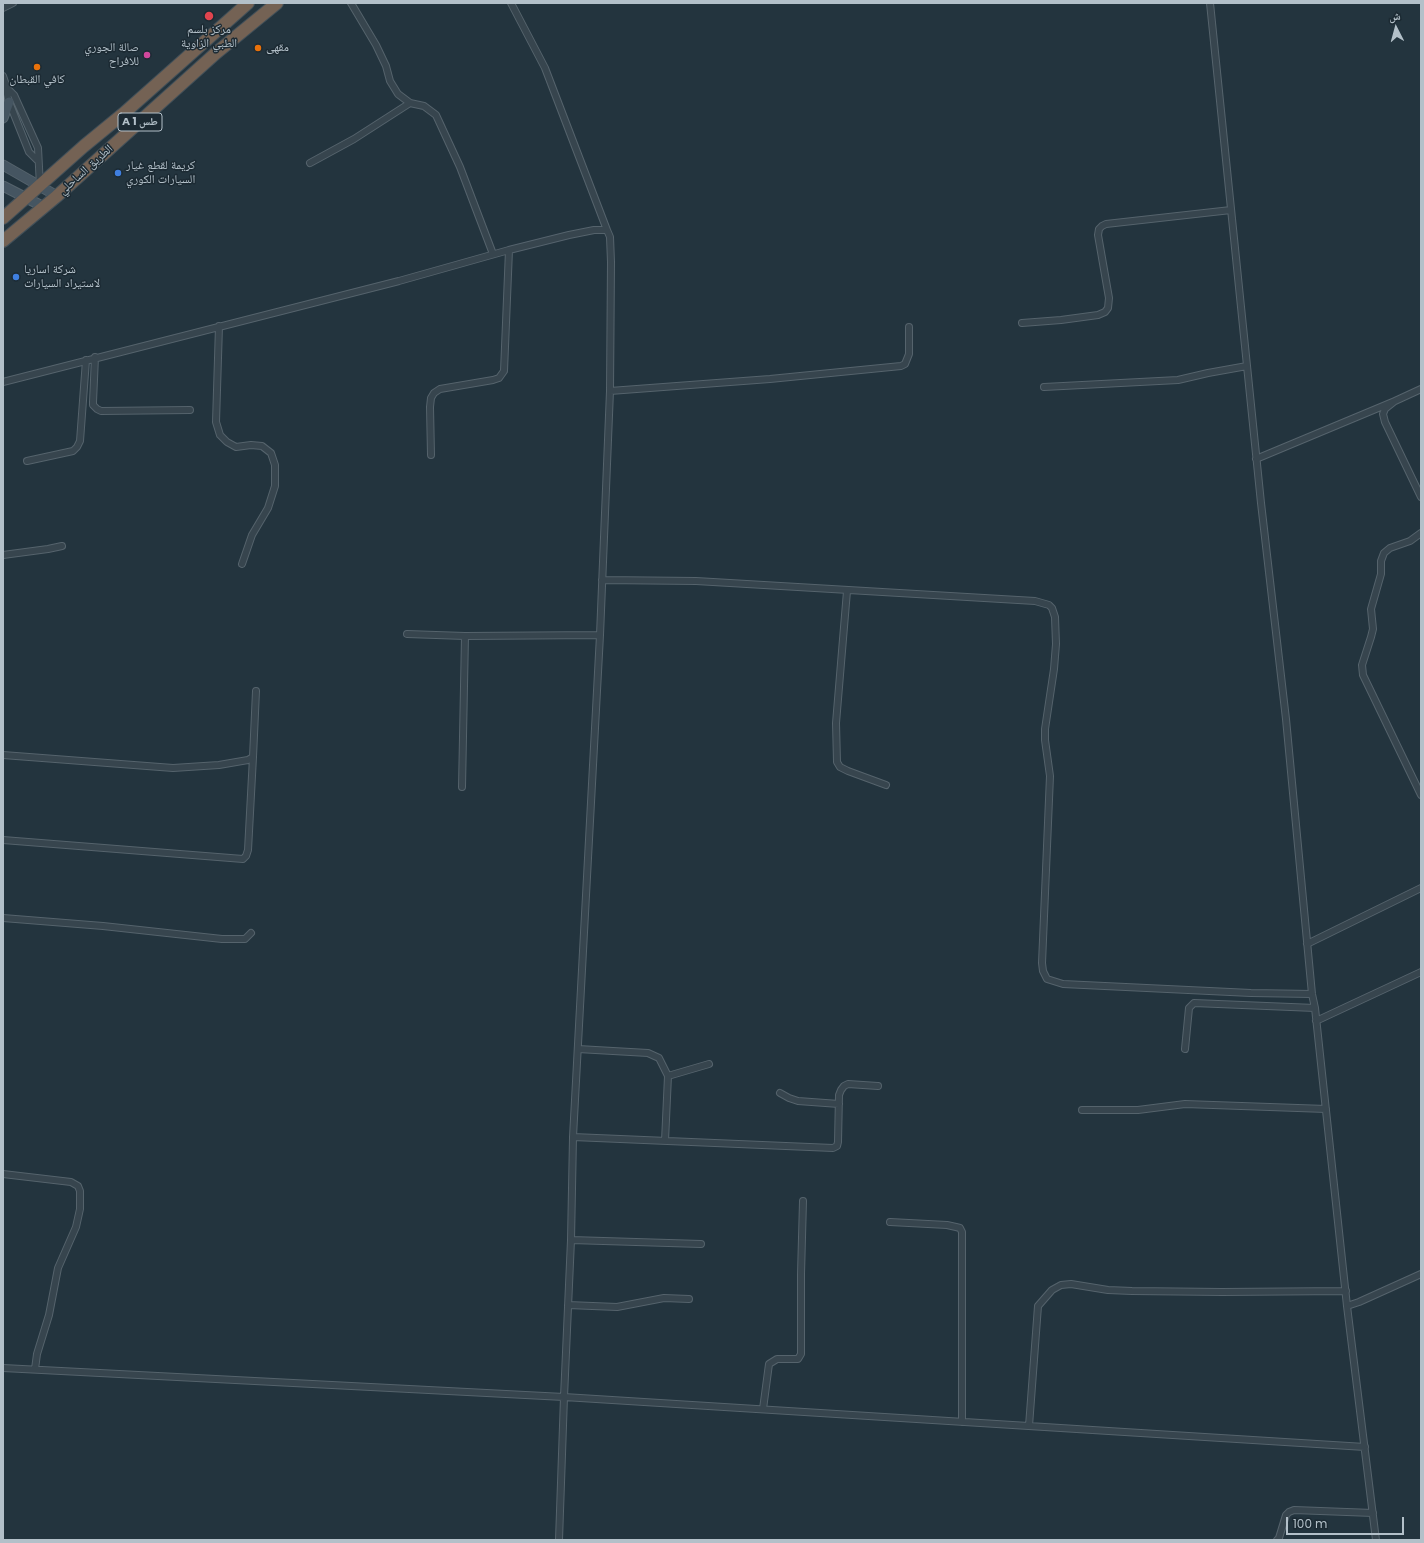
<!DOCTYPE html>
<html>
<head>
<meta charset="utf-8">
<style>
	body { margin:0 }
	#map { position:relative; width:1424px; height:1543px; overflow:hidden; background:#23343e; font-family:Poppins,"Noto Naskh Arabic",sans-serif }
	canvas { display:block }
	.frame { position:absolute; inset:0; border:4px solid #b3c0c9; pointer-events:none }
	.north { position:absolute; left:1376px; top:8px; width:40px; height:40px; -webkit-text-stroke:3px #1c2a33; paint-order:stroke; rotate:354deg; font-size:11px; font-weight:700; line-height:16px; text-align:center; color:#b3c0c9 }
	.north::after { content:''; display:block; margin:auto; width:14px; height:18px; background:#b3c0c9; clip-path:polygon(50% 0,100% 100%,50% 72%,0 100%) }
	.scale { position:absolute; left:1286px; top:1517px; width:118px; height:18px; box-sizing:border-box; border:2px solid #b3c0c9; border-top:0; padding-left:5px; font-size:12px; line-height:14px; white-space:nowrap; color:#b3c0c9; -webkit-text-stroke:3px #1c2a33; paint-order:stroke }
</style>
</head>
<body>
<div id="map">
<canvas width="1424" height="1543"></canvas>
<div class="frame"></div>
<div class="north">ش</div>
<div class="scale">100 m</div>
</div>
<script>
const g = document.querySelector('canvas').getContext('2d');
g.lineJoin = 'round';
function shape(rows) {
  const path = new Path2D();
  for (const r of rows) {
    path.moveTo(r[0], r[1]);
    for (let i = 2; i < r.length; i += 2) path.lineTo(r[i], r[i + 1]);
  }
  return path;
}
function stroke(path, color, width, dash) {
  g.strokeStyle = color;
  g.lineWidth = width;
  g.lineCap = dash ? 'butt' : 'round';
  g.setLineDash(dash || []);
  g.stroke(path);
}
function drawText(font, color, halo, rows, align = 'center') {
  g.font = font + ' Poppins,"Noto Naskh Arabic",sans-serif';
  g.lineWidth = 3;
  g.setLineDash([]);
  g.textBaseline = 'middle';
  g.strokeStyle = halo;
  g.fillStyle = color;
  for (const [text, x, y, turn = 0] of rows) {
    g.save();
    g.translate(x, y);
    g.rotate((+turn || 0) * Math.PI / 180);
    g.textAlign = isNaN(turn) ? turn : align;
    if (halo) g.strokeText(text, 0, 0);
    g.fillText(text, 0, 0);
    g.restore();
  }
}
const street = shape([
	[351,3,376,45,386,66,390,81,398,94,410,103,424,106,436,115,460,167,493,254],
	[511,3,545,68,607,230],
	[1210,3,1261,503,1286,719,1312,994,1315,1008,1347,1306,1376,1540],
	[3,8,13,3],
	[3,76,7,88,14,95,38,148,40,186],
	[7,88,7,94,9,102,29,152,37,160],
	[310,163,354,139,410,103],
	[1022,323,1061,320,1098,315,1105,312,1108,308,1109,298,1098,235,1099,229,1102,226,1106,224,1231,210],
	[219,326,216,422,220,435,227,442,236,447,251,445,262,446,271,453,275,465,275,486,268,508,252,535,242,564],
	[95,357,93,402,93,405,97,409,101,411,190,410],
	[3,382,399,281,509,250,569,235,594,230,607,230,610,237,611,262,610,391,600,635,573,1137,571,1240,564,1397,559,1540],
	[1044,387,1178,380,1208,373,1247,366],
	[1421,389,1395,401,1385,409,1383,414,1385,422,1421,497],
	[610,391,770,379,901,366,905,364,909,354,909,327],
	[431,455,430,407,431,398,434,393,440,389,493,380,499,378,504,371,509,250],
	[1256,459,1395,401],
	[27,461,73,451,77,447,80,441,86,360],
	[1421,533,1410,541,1390,548,1384,553,1381,561,1381,574,1371,609,1373,629,1371,637,1362,665,1363,675,1421,795],
	[3,555,48,549,62,546],
	[602,580,696,581,1035,601,1049,605,1052,608,1055,617,1056,644,1054,669,1045,729,1045,740,1050,776,1042,963,1043,971,1047,979,1063,984,1251,993,1312,994],
	[847,591,836,723,837,762,840,767,848,771,886,785],
	[407,634,465,636,600,635],
	[3,755,173,768,219,765,248,760,253,757,256,691],
	[462,787,465,636],
	[3,840,243,859,246,856,248,850,253,757],
	[3,918,103,926,222,939,245,939,251,933],
	[1307,944,1421,888],
	[1316,1021,1421,972],
	[578,1049,648,1053,659,1058,668,1076,665,1141],
	[1185,1049,1189,1008,1194,1003,1315,1008],
	[668,1076,709,1064],
	[780,1093,789,1098,798,1101,839,1104],
	[1082,1110,1138,1110,1185,1104,1326,1109],
	[573,1137,833,1148,837,1146,838,1142,839,1095,841,1090,844,1086,848,1084,878,1086],
	[3,1174,71,1182,78,1186,80,1191,80,1209,76,1227,58,1268,49,1315,37,1354,35,1369],
	[890,1222,947,1225,956,1227,960,1228,962,1232,962,1422],
	[571,1240,701,1244],
	[568,1305,617,1307,664,1298,689,1299],
	[1347,1306,1359,1302,1421,1274],
	[3,1368,564,1397,1365,1447],
	[763,1409,769,1364,777,1359,798,1359,801,1354,801,1274,803,1201],
	[1029,1426,1038,1306,1052,1290,1061,1285,1071,1284,1108,1290,1132,1291,1222,1292,1346,1291],
	[1277,1540,1279,1538,1286,1515,1289,1512,1294,1510,1373,1513]
]);
const secondary = shape([
	[3,118,9,102],
	[3,165,57,196],
	[3,186,44,207]
]);
const highway = shape([
	[3,218,84,146,123,114,248,3],
	[3,241,57,196,216,53,277,3]
]);
stroke(street, '#55636c', 8);
stroke(secondary, '#55636c', 11);
stroke(highway, '#425059', 14);
stroke(street, '#37454e', 6);
stroke(secondary, '#455561', 9);
stroke(highway, '#746254', 12);
for (const [x, y, r, color] of [
	[209,16,5,"#e0444e"],
	[258,48,4,"#e8710a"],
	[147,55,4,"#d1479c"],
	[37,67,4,"#e8710a"],
	[118,173,4,"#3f7fe0"],
	[16,277,4,"#3f7fe0"]
]) {
  const dot = new Path2D();
  dot.arc(x, y, r, 0, 2 * Math.PI);
  g.fillStyle = color;
  g.fill(dot);
  stroke(dot, '#1c2a33', 1.5);
}
for (const [x, y, w] of [
	[140,122,44]
]) {
  const box = new Path2D();
  box.roundRect(x - w / 2, y - 9, w, 18, 3);
  g.fillStyle = '#1c2a33';
  g.fill(box);
  stroke(box, '#b3c0c9', 1);
}
drawText('bold 11px', '#b3c0c9', null, [
	["A 1 طس",140,122]
]);
drawText('12px', '#b3c0c9', '#1c2a33', [
	["مركز بلسم",209,30,"center"],
	["الطبي الزاوية",209,44,"center"],
	["صالة الجوري",139,48,"right"],
	["للافراح",139,62,"right"],
	["مقهى",266,48],
	["كافي القبطان",37,80,"center"],
	["كريمة لقطع غيار",126,166],
	["السيارات الكوري",126,180],
	["شركة اساريا",24,270],
	["لاستيراد السيارات",24,284]
], 'left');
drawText('12px', '#b3c0c9', '#1c2a33', [
	["الطريق الساحلي",86,170,-42]
]);
</script>
</body>
</html>
